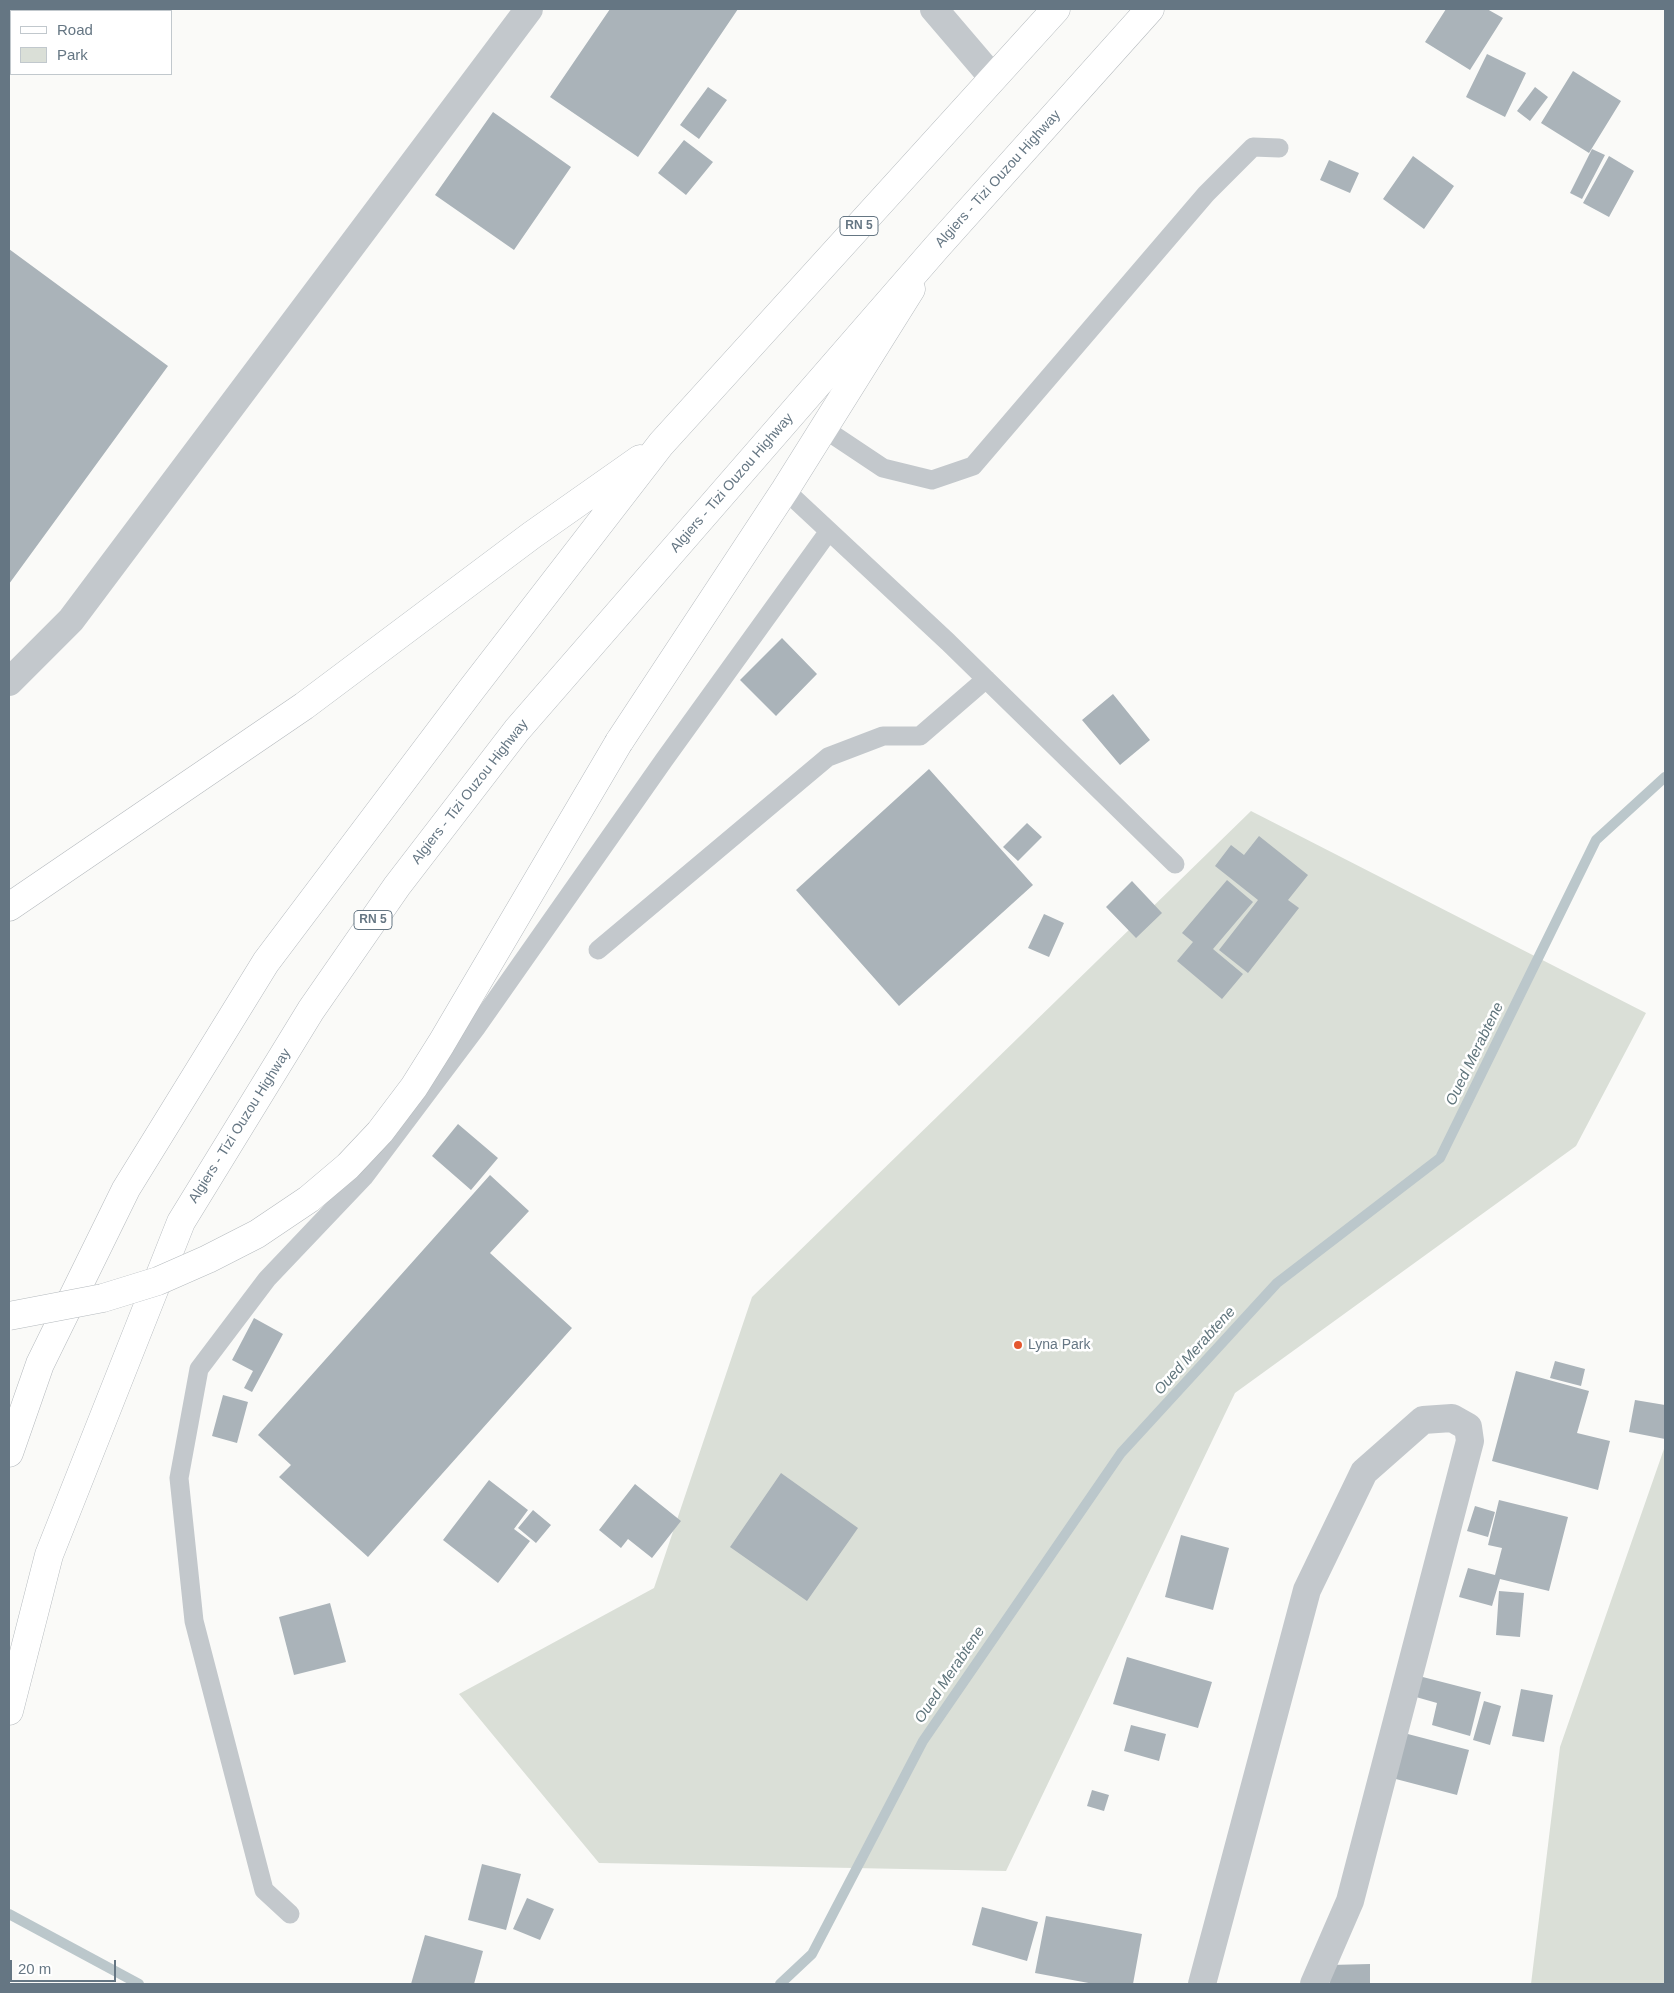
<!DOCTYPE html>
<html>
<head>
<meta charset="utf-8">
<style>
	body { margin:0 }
	#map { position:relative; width:1674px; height:1993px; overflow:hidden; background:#fafaf8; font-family:Helvetica,sans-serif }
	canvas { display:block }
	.frame { position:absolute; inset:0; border:10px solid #657683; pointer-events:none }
	.legend { position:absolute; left:10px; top:10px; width:162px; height:65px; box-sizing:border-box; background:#fff; border:1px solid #c1c8cd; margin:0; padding:6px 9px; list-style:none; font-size:15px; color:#657683 }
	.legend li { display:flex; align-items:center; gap:10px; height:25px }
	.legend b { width:25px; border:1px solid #c1c8cd }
	.scale { position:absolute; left:10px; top:1960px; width:106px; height:22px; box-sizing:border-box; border:2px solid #657683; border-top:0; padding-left:6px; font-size:15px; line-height:18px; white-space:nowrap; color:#657683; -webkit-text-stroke:4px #fff; paint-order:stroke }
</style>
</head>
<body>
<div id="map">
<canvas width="1674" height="1993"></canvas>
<div class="frame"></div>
<ul class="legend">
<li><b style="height:6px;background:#fff"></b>Road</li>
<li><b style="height:14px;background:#dadfd7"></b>Park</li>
</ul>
<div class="scale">20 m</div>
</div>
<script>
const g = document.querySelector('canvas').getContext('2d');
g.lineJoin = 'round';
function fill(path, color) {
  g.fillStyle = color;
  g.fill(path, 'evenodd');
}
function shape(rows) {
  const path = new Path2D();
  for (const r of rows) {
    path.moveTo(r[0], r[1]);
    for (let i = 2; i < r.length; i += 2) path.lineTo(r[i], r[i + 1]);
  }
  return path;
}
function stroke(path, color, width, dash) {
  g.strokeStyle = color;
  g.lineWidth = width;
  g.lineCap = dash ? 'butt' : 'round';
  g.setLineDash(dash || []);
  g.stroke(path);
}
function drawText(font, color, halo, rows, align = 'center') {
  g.font = font + ' Helvetica,sans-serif';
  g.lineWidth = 5;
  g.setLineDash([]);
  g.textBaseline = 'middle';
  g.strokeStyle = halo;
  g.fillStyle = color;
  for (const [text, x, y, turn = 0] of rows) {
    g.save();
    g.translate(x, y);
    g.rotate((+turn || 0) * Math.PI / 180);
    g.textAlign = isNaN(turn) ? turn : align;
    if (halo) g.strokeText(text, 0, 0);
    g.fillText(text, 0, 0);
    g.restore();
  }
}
fill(shape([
	[1251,811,1646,1013,1576,1146,1235,1393,1006,1871,599,1863,459,1694,654,1588,752,1297],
	[1665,1446,1665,1984,1531,1984,1560,1747]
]), '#dadfd7');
stroke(shape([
	[9,1914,139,1984],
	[780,1984,812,1954,923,1741,1121,1453,1277,1283,1440,1158,1596,840,1665,777]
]), '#bbc7cb', 10);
fill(shape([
	[610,9,738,9,638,157,550,97],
	[1446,9,1487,9,1503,18,1470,70,1425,42],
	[1487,54,1526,73,1505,117,1466,97],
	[1573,71,1621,101,1589,153,1541,123],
	[708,87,727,100,699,139,680,125],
	[1535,87,1548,97,1530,121,1517,111],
	[493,112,571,167,514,250,435,195],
	[684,140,713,162,686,195,658,173],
	[1592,149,1605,155,1582,199,1570,193],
	[1413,156,1454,186,1424,229,1383,199],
	[1609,156,1634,171,1609,217,1583,203],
	[1329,160,1359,173,1350,193,1320,180],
	[9,249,168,366,9,584],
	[782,638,817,674,776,716,740,680],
	[1113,694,1150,740,1120,765,1082,720],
	[929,769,1033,885,899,1006,796,890],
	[1027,823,1042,837,1018,861,1003,847],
	[1259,836,1308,875,1288,900,1299,908,1248,973,1219,950,1258,900,1215,866,1231,845,1244,855],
	[1227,880,1253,902,1213,949,1243,974,1222,999,1177,961,1193,942,1182,933],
	[1132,881,1162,913,1136,938,1106,907],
	[1044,914,1064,923,1049,957,1028,948],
	[458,1124,498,1158,471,1190,432,1156],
	[490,1175,529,1211,490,1253,572,1328,368,1557,279,1477,291,1465,258,1435],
	[254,1318,283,1334,252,1392,244,1388,253,1371,232,1360],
	[1555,1361,1585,1369,1581,1386,1550,1378],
	[1516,1371,1589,1391,1577,1433,1610,1441,1598,1490,1492,1461],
	[223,1395,248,1402,237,1443,212,1436],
	[1635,1400,1665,1405,1665,1439,1629,1432],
	[781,1473,858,1528,807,1601,730,1547],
	[489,1480,528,1510,514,1529,530,1541,498,1583,443,1540],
	[635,1484,681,1521,652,1558,628,1539,621,1548,599,1530],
	[1499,1500,1568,1517,1549,1591,1500,1579,1492,1606,1459,1597,1468,1568,1495,1575,1502,1548,1488,1545],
	[1475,1506,1495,1512,1488,1537,1467,1531],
	[533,1510,551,1525,536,1543,518,1528],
	[1181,1535,1229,1548,1213,1610,1165,1597],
	[1499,1591,1524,1593,1520,1637,1496,1635],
	[330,1603,346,1662,294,1675,279,1617],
	[1127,1657,1212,1682,1198,1728,1113,1704],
	[1415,1675,1481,1692,1470,1736,1432,1725,1437,1703,1409,1695],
	[1521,1689,1553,1695,1544,1742,1512,1736],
	[1484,1701,1501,1706,1490,1745,1473,1740],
	[1131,1725,1166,1734,1159,1761,1124,1751],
	[1404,1733,1469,1750,1457,1795,1392,1778],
	[1092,1790,1109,1795,1104,1811,1087,1806],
	[482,1864,521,1874,506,1930,468,1920],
	[527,1898,554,1909,540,1940,513,1929],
	[982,1907,1038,1922,1027,1961,972,1945],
	[1046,1916,1142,1934,1133,1984,1094,1984,1035,1973],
	[425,1935,483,1951,474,1984,411,1984],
	[1370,1964,1370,1984,1330,1984,1330,1965]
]), '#aab3b9');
const primary = shape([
	[619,742,785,490,911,289]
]);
const trunk = shape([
	[9,907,304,706,532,535,640,459],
	[9,1453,40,1364,126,1189,266,962,471,690,661,444,1056,9],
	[9,1711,49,1555,181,1222,311,1010,397,886,517,730,936,248,1150,9]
]);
stroke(primary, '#b5babe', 29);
stroke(trunk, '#b4b9bd', 29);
stroke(shape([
	[823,428,883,468,932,480,973,466,1206,194,1253,147,1279,148],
	[785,490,948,642,1175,864],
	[598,950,828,757,883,736,920,736,986,679],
	[290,1914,264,1890,194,1621,179,1478,199,1369,267,1279,364,1177,476,1028,664,760,829,531]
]), '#c3c8cc', 19);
stroke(shape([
	[934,9,993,78],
	[9,682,71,620,529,9],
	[1202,1984,1307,1590,1364,1472,1423,1420,1452,1418,1468,1427,1470,1441,1350,1901,1314,1984]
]), '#c3c8cc', 28);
stroke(primary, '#fff', 28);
stroke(trunk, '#fff', 28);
const primaryBridge = shape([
	[9,1316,103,1298,158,1281,208,1259,257,1234,309,1199,348,1166,380,1132,414,1087,441,1044,619,742]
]);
stroke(primaryBridge, '#b5babe', 29, []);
stroke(primaryBridge, '#fff', 28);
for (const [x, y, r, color] of [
	[1018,1345,5,"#e4572e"]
]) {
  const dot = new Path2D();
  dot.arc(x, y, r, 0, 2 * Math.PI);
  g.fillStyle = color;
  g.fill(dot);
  stroke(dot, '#fff', 2);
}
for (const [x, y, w] of [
	[859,226,38],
	[373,920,38]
]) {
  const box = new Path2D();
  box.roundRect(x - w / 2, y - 9.5, w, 19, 4);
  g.fillStyle = '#fff';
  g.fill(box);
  stroke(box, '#657683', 1);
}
drawText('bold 12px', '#657683', null, [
	["RN 5",859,226],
	["RN 5",373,920]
]);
drawText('14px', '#657683', '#fff', [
	["Algiers - Tizi Ouzou Highway",998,179,-48],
	["Algiers - Tizi Ouzou Highway",732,483,-49],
	["Algiers - Tizi Ouzou Highway",470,792,-52],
	["Algiers - Tizi Ouzou Highway",240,1126,-58]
]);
drawText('14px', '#657683', '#fff', [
	["Lyna Park",1028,1345]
], 'left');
drawText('italic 15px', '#60757c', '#fff', [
	["Oued Merabtene",1475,1054,-64],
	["Oued Merabtene",1195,1351,-48],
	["Oued Merabtene",950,1675,-56]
]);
</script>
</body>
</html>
